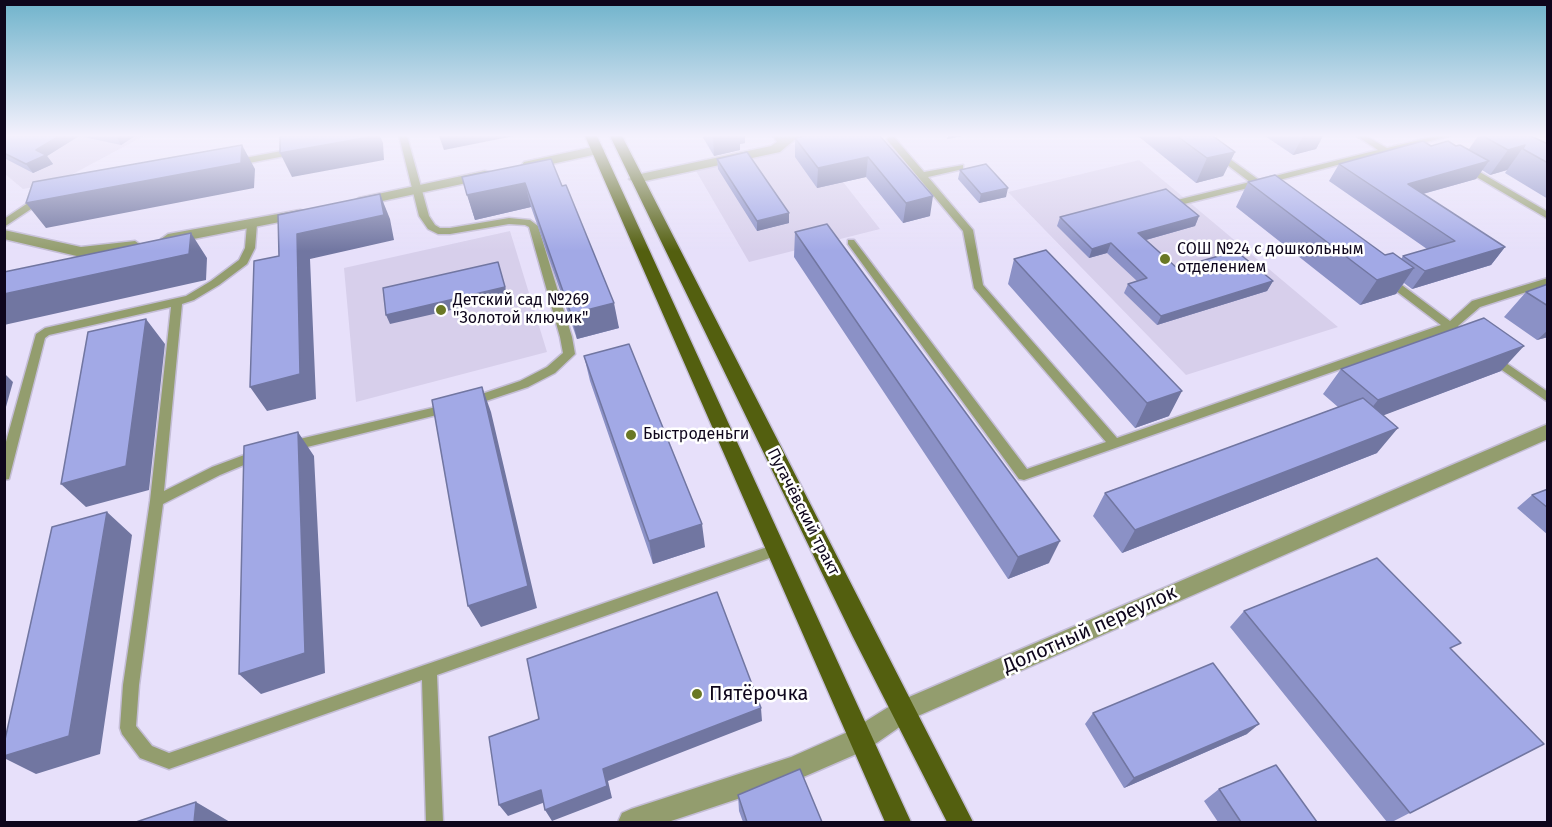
<!DOCTYPE html>
<html>
<head>
<meta charset="utf-8">
<style>
	body { margin:0 }
	#map { position:relative; width:1552px; height:827px; overflow:hidden; background:#e7e0fa; font-family:"Fira Sans",sans-serif }
	canvas { display:block }
	.frame { position:absolute; inset:0; border:6px solid #0e061c; pointer-events:none }
</style>
</head>
<body>
<div id="map">
<canvas width="1552" height="827"></canvas>
<div class="frame"></div>
</div>
<script>
const g = document.querySelector('canvas').getContext('2d');
g.lineJoin = 'round';
function fill(path, color) {
  g.fillStyle = color;
  g.fill(path, 'evenodd');
}
function shape(rows) {
  const path = new Path2D();
  for (const r of rows) {
    path.moveTo(r[0], r[1]);
    for (let i = 2; i < r.length; i += 2) path.lineTo(r[i], r[i + 1]);
  }
  return path;
}
function stroke(path, color, width, dash) {
  g.strokeStyle = color;
  g.lineWidth = width;
  g.lineCap = dash ? 'butt' : 'round';
  g.setLineDash(dash || []);
  g.stroke(path);
}
function drawText(font, color, halo, rows, align = 'center') {
  g.font = font + ' "Fira Sans",sans-serif';
  g.lineWidth = 5;
  g.setLineDash([]);
  g.textBaseline = 'middle';
  g.strokeStyle = halo;
  g.fillStyle = color;
  for (const [text, x, y, turn = 0] of rows) {
    g.save();
    g.translate(x, y);
    g.rotate((+turn || 0) * Math.PI / 180);
    g.textAlign = isNaN(turn) ? turn : align;
    if (halo) g.strokeText(text, 0, 0);
    g.fillText(text, 0, 0);
    g.restore();
  }
}
fill(shape([
	[5,136,144,136,56,183,23,189,5,174],
	[811,141,880,229,749,262,692,164],
	[1139,160,1338,327,1186,375,1008,192],
	[510,231,547,352,356,402,344,268]
]), '#d7cfeb');
const lane = shape([
	[399,136,407,136,429,216,435,225,440,228,450,228,509,218,530,220,538,226,572,337,575,354,555,373,528,387,471,406,467,405,465,402,467,399,520,381,547,367,563,353,560,337,529,227,525,225,509,224,450,234,438,234,428,229,419,216,399,136],
	[773,136,781,136,787,144,780,146,773,136],
	[891,136,894,137,924,172,963,165,963,169,928,177,973,230,983,285,1117,438,1441,325,1383,281,1382,279,1383,277,1391,277,1450,321,1472,301,1548,278,1548,285,1480,307,1458,326,1460,330,1459,333,1455,334,1449,331,1024,480,1019,479,848,244,848,240,854,240,1027,469,1106,442,974,288,963,231,888,141,887,139,891,136],
	[1189,136,1198,136,1259,180,1378,150,1357,136,1366,136,1387,148,1436,136,1449,136,1264,184,1270,188,1270,192,1264,192,1256,186,1176,206,1173,205,1173,201,1250,182,1189,136],
	[297,148,301,151,300,153,234,166,230,163,234,160,297,148],
	[1466,164,1548,212,1548,219,1463,169,1463,165,1466,164],
	[43,197,48,200,46,202,34,207,4,227,4,219,28,203,43,197],
	[252,221,257,224,255,248,247,264,219,285,194,300,182,304,164,491,212,467,255,451,259,449,263,451,265,454,263,457,220,475,163,504,139,685,136,726,152,746,169,753,776,544,781,546,783,550,781,554,437,675,443,822,426,822,422,680,169,769,140,758,122,734,120,728,123,685,150,501,171,307,49,335,45,338,10,475,9,479,4,480,4,449,36,334,45,328,186,296,211,281,239,260,245,248,247,224,252,221],
	[1493,354,1548,392,1548,402,1489,361,1487,358,1489,355,1493,354],
	[449,404,455,408,453,411,291,451,287,449,285,446,287,443,291,441,449,404]
]);
const street = shape([
	[785,136,799,136,780,152,636,183,629,179,636,175,771,146,785,136],
	[597,146,604,150,602,153,529,169,522,165,524,162,597,146],
	[485,171,490,172,492,175,490,178,359,206,352,202,359,198,485,171],
	[300,210,305,211,307,214,305,217,168,244,161,239,168,234,300,210],
	[4,230,81,247,135,241,142,246,135,251,81,257,4,239,4,230],
	[1548,424,1548,439,911,719,868,749,801,778,668,822,618,822,622,813,631,809,791,757,850,731,895,703,1548,424]
]);
const primary = shape([
	[585,136,597,136,911,822,885,822,585,136],
	[610,136,622,136,973,822,947,822,853,637,610,136]
]);
stroke(lane, '#c4bdd6', 3);
stroke(street, '#c4bdd6', 3);
stroke(primary, '#c4bdd6', 3);
fill(lane, '#939d6e');
fill(street, '#939d6e');
fill(primary, '#535f0f');
fill(shape([
	[4,136,135,136,121,145,79,136,47,156,53,164,33,173,4,158],
	[702,136,745,136,745,143,740,144,740,150,714,156],
	[880,136,930,216,903,223,866,177,817,188,795,157,795,138],
	[1138,136,1213,136,1235,152,1223,176,1196,183],
	[1265,136,1323,136,1316,149,1293,155],
	[1478,136,1531,136,1548,144,1548,199,1505,173,1507,170,1490,175,1482,170,1476,179,1423,194,1505,247,1491,265,1412,289,1404,283,1396,294,1360,305,1236,207,1248,182,1385,255,1401,259,1403,256,1427,249,1329,181,1339,164,1431,146,1456,146,1469,149],
	[717,159,789,223,757,231,718,169],
	[960,170,1006,197,979,203,958,179],
	[462,177,562,186,619,328,577,339,531,207,475,220],
	[1199,216,1195,226,1146,240,1177,268,1273,281,1267,291,1157,325,1124,293,1128,284,1137,281,1107,253,1089,258,1057,226,1060,217],
	[795,232,1049,563,1008,579,794,257],
	[1014,259,1169,416,1135,428,1008,284],
	[1548,284,1548,337,1537,340,1504,317,1526,292],
	[584,356,705,547,653,564,590,381],
	[1341,369,1501,371,1383,415,1377,453,1122,553,1093,516,1105,493,1338,407,1323,394],
	[1548,489,1548,535,1517,508,1532,495],
	[1244,611,1452,650,1544,744,1392,822,1387,822,1230,627],
	[1093,713,1247,734,1124,788,1085,724],
	[1219,789,1317,822,1218,822,1204,801],
	[738,795,822,822,743,822,739,811]
]), '#8b91c6');
fill(shape([
	[59,136,79,136,47,156,53,164,33,173,26,164,36,150],
	[116,136,135,136,121,145],
	[375,136,380,136,383,143,384,160,292,177,280,153],
	[439,136,514,136,444,150],
	[713,136,745,136,745,143,740,144,740,150,714,156],
	[948,136,964,136,947,139],
	[1303,136,1323,136,1316,149,1293,155],
	[242,145,255,169,254,188,46,228,26,203],
	[1525,145,1507,170,1490,175,1508,150],
	[1235,152,1223,176,1196,183,1207,158],
	[868,157,866,177,817,188,818,168],
	[1489,161,1476,179,1397,201,1408,184],
	[525,183,531,207,475,220,467,195],
	[1008,188,1006,197,979,203,981,194],
	[380,194,390,219,394,240,310,259,316,399,267,411,250,387,297,234],
	[933,196,930,216,903,223,906,203],
	[789,213,789,223,757,231,757,221],
	[1199,216,1195,226,1135,243,1138,233],
	[191,233,207,258,206,280,4,325,4,294],
	[1111,243,1107,253,1089,258,1092,249],
	[1505,247,1491,265,1412,289,1425,271],
	[498,262,508,297,390,324,386,315],
	[1414,268,1396,294,1360,305,1377,280],
	[1273,281,1267,291,1157,325,1161,316],
	[614,303,619,328,577,339,571,314],
	[146,319,165,344,149,490,86,507,61,484],
	[1548,330,1548,337,1537,340],
	[1524,346,1501,371,1358,425,1378,400],
	[4,373,13,382,4,414],
	[482,387,491,412,537,608,481,627,468,606],
	[1182,391,1169,416,1135,428,1147,403],
	[1398,428,1377,453,1122,553,1135,530],
	[298,432,314,456,325,673,261,694,239,674],
	[107,512,132,535,100,754,36,774,4,758,4,756],
	[702,524,705,547,653,564,649,541],
	[1060,541,1049,563,1008,579,1018,557],
	[761,708,762,721,608,781,612,798,552,821,545,810,603,769],
	[1259,724,1247,734,1124,788,1134,778],
	[541,790,548,801,508,816,499,805],
	[196,802,230,822,194,822]
]), '#7176a1');
const building = shape([
	[4,136,59,136,36,150,46,155,26,164,4,153,4,136],
	[280,136,375,136,280,153,280,136],
	[804,136,880,136,933,196,906,203,868,157,818,168,795,138,804,136],
	[1177,136,1213,136,1235,152,1207,158,1177,136],
	[1483,136,1531,136,1548,144,1548,163,1523,149,1525,145,1508,150,1483,136],
	[1423,141,1431,146,1448,141,1456,146,1460,145,1489,161,1408,184,1505,247,1425,271,1403,256,1455,241,1339,164,1423,141],
	[242,145,241,163,26,203,33,182,242,145],
	[747,152,789,213,757,221,717,159,747,152],
	[551,159,562,186,566,185,614,303,571,314,525,183,467,195,462,177,551,159],
	[986,164,1008,188,981,194,960,170,986,164],
	[1275,175,1385,255,1393,253,1414,268,1377,280,1248,182,1275,175],
	[1166,189,1199,216,1138,233,1177,268,1236,251,1273,281,1161,316,1128,284,1147,278,1111,243,1092,249,1060,217,1166,189],
	[380,194,384,215,297,234,300,374,250,387,254,261,279,256,278,215,380,194],
	[827,224,1060,541,1018,557,795,232,827,224],
	[191,233,189,254,4,294,4,272,191,233],
	[1046,250,1182,391,1147,403,1014,259,1046,250],
	[498,262,505,287,386,315,383,288,498,262],
	[1548,284,1548,306,1526,292,1548,284],
	[1484,318,1524,346,1378,400,1341,369,1484,318],
	[146,319,126,466,61,484,88,332,146,319],
	[629,344,702,524,649,541,584,356,629,344],
	[482,387,528,586,468,606,432,400,482,387],
	[1363,398,1398,428,1135,530,1105,493,1363,398],
	[298,432,305,653,239,674,244,446,298,432],
	[1548,489,1548,508,1532,495,1548,489],
	[107,512,69,736,4,756,4,744,52,527,107,512],
	[1377,558,1461,643,1450,648,1544,744,1410,813,1244,611,1377,558],
	[717,592,761,708,603,769,607,786,545,810,541,790,499,805,489,737,539,719,527,659,717,592],
	[1213,663,1259,724,1134,778,1093,713,1213,663],
	[1276,765,1317,822,1241,822,1219,789,1276,765],
	[800,769,822,822,747,822,738,795,800,769],
	[196,802,194,822,136,822,196,802]
]);
fill(building, '#a2a9e6');
stroke(building, '#7176a1', 1.5);
const sky = g.createLinearGradient(0, 0, 0, 251);
sky.addColorStop(0, '#6fb3cb');
sky.addColorStop(0.54, '#f4f1fd');
sky.addColorStop(1, '#f4f1fd00');
g.fillStyle = sky;
g.fillRect(0, 0, 1552, 251);
for (const [x, y, r, color] of [
	[1165,259,6,"#6a7825"],
	[441,310,6,"#6a7825"],
	[631,435,6,"#6a7825"],
	[697,694,6,"#6a7825"]
]) {
  const dot = new Path2D();
  dot.arc(x, y, r, 0, 2 * Math.PI);
  g.fillStyle = color;
  g.fill(dot);
  stroke(dot, '#fff', 2);
}
drawText('16px', '#0e061c', '#fff', [
	["СОШ №24 с дошкольным",1177,250],
	["отделением",1177,268],
	["Детский сад №269",453,301],
	["\"Золотой ключик\"",453,319],
	["Быстроденьги",643,435]
], 'left');
drawText('16px', '#0e061c', '#fff', [
	["Пугачёвский тракт",803,512,63]
]);
drawText('20px', '#0e061c', '#fff', [
	["Долотный переулок",1090,630,-24]
]);
drawText('20px', '#0e061c', '#fff', [
	["Пятёрочка",709,694]
], 'left');
</script>
</body>
</html>
